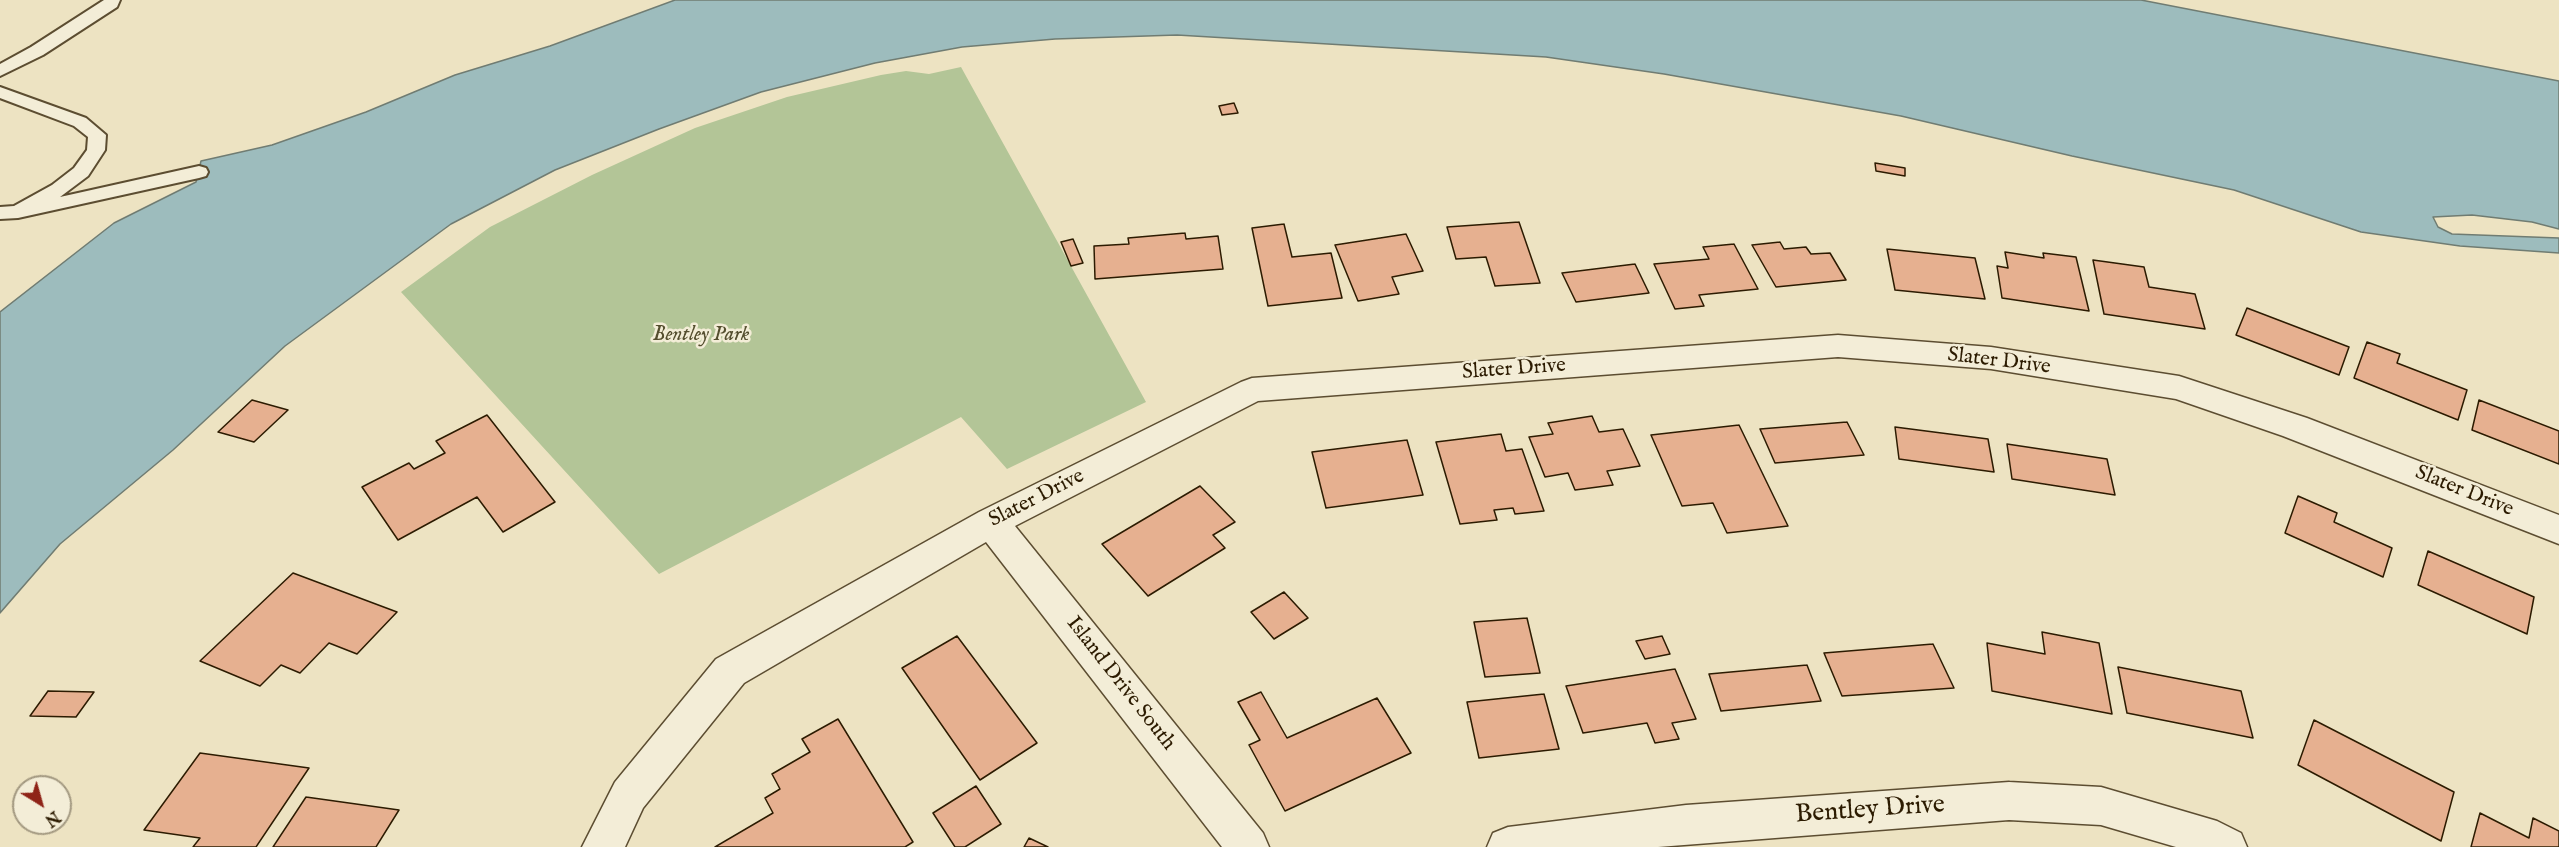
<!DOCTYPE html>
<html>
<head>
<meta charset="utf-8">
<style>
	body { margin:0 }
	#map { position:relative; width:2559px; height:847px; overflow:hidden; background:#ede3c2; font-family:"IM FELL English",serif }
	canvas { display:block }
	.north { position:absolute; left:12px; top:775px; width:60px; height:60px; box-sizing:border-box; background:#f3edd7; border:2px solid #a39981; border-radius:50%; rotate:143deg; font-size:16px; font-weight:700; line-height:24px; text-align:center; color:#2c1b01 }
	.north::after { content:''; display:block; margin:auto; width:21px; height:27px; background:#8f2418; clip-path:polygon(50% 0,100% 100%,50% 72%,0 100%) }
</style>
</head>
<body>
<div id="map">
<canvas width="2559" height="847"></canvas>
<div class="north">N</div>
</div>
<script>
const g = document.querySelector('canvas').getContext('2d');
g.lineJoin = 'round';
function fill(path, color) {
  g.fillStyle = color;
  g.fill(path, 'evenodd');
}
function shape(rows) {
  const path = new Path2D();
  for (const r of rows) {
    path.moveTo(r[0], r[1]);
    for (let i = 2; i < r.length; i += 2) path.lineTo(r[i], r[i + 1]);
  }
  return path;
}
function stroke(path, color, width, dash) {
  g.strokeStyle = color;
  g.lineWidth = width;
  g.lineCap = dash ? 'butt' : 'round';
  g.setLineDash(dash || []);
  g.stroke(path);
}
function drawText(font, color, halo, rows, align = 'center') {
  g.font = font + ' "IM FELL English",serif';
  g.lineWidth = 5;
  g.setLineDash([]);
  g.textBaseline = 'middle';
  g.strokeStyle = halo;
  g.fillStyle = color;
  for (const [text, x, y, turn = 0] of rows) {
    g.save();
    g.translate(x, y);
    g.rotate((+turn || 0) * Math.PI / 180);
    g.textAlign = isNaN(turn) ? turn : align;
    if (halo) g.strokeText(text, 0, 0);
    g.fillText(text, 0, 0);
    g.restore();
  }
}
fill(shape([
	[961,67,1146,402,1007,469,961,417,659,574,401,292,490,227,592,175,695,128,787,97,881,75,906,71,929,74]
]), '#b3c597');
const water = shape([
	[675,0,2141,0,2559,81,2559,229,2532,222,2472,215,2433,217,2438,227,2452,234,2559,238,2559,253,2460,246,2361,232,2234,190,2072,156,1901,116,1664,74,1546,57,1177,35,1055,39,962,47,875,63,761,92,659,129,555,170,451,224,285,346,173,450,60,544,0,613,0,312,114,223,196,182,201,161,272,145,366,112,455,75,550,46,675,0]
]);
fill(water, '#9dbcbd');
stroke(water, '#707c72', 1.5);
const building = shape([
	[1234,103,1238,113,1222,115,1219,106,1234,103],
	[1875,163,1905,168,1905,176,1876,171,1875,163],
	[1519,222,1540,283,1495,286,1486,257,1456,259,1447,227,1519,222],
	[1284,224,1292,257,1331,253,1342,298,1268,306,1252,228,1284,224],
	[1185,233,1186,239,1218,236,1223,269,1095,279,1094,246,1129,244,1128,238,1185,233],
	[1406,234,1423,271,1392,277,1399,294,1358,301,1335,245,1406,234],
	[1073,239,1083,263,1071,266,1061,242,1073,239],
	[1780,242,1784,249,1806,247,1811,254,1830,253,1846,280,1776,287,1752,245,1780,242],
	[1734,244,1758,289,1699,295,1704,306,1675,309,1654,264,1709,259,1703,247,1734,244],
	[1887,249,1975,258,1985,299,1895,290,1887,249],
	[2005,252,2044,258,2043,253,2076,257,2089,311,2002,298,1997,266,2008,268,2005,252],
	[2093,260,2144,267,2149,287,2195,294,2205,329,2104,314,2093,260],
	[1635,264,1649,293,1576,302,1562,273,1635,264],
	[2247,308,2349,347,2339,375,2236,335,2247,308],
	[2367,342,2400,354,2397,363,2467,390,2458,420,2354,378,2367,342],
	[252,400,288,410,254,442,218,432,252,400],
	[2479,400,2559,431,2559,464,2472,430,2479,400],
	[487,415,555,502,503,532,477,497,398,540,362,487,409,463,414,469,445,453,436,441,487,415],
	[1592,416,1599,432,1623,429,1640,466,1607,471,1613,485,1575,490,1568,473,1545,477,1529,437,1553,434,1548,423,1592,416],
	[1847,422,1864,455,1775,463,1760,429,1847,422],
	[1739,425,1788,526,1727,533,1713,503,1682,506,1651,435,1739,425],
	[1895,427,1988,439,1994,472,1899,459,1895,427],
	[1501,434,1506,451,1522,449,1544,511,1515,514,1513,508,1494,510,1497,520,1460,524,1436,442,1501,434],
	[1407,440,1423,495,1326,508,1312,452,1407,440],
	[2007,444,2107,459,2115,495,2012,479,2007,444],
	[1200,486,1235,522,1213,535,1225,548,1148,596,1102,544,1200,486],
	[2298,496,2337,513,2334,522,2392,548,2383,577,2285,533,2298,496],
	[2428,551,2534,597,2527,634,2418,585,2428,551],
	[293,573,397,612,357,654,329,643,300,673,281,665,260,686,200,661,293,573],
	[1284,592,1308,618,1274,639,1251,612,1284,592],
	[1527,618,1540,673,1485,677,1474,622,1527,618],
	[2042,632,2099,643,2112,714,1992,691,1987,643,2045,654,2042,632],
	[957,636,1037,743,980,780,902,668,957,636],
	[1662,636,1670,654,1645,659,1636,641,1662,636],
	[1933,644,1954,688,1842,696,1824,653,1933,644],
	[1807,665,1821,701,1721,711,1709,674,1807,665],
	[2118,667,2241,691,2253,738,2127,713,2118,667],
	[1675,669,1696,719,1672,723,1679,739,1655,743,1647,723,1583,733,1566,686,1675,669],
	[48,691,94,692,76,717,30,716,48,691],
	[1261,692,1287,738,1377,698,1411,753,1285,811,1249,745,1260,740,1238,702,1261,692],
	[1544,694,1559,749,1479,758,1467,702,1544,694],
	[838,719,913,842,905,847,715,847,773,813,765,798,780,789,772,774,810,752,802,739,838,719],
	[2314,720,2454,792,2441,841,2298,765,2314,720],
	[200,753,309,768,256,847,193,847,200,838,144,830,200,753],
	[976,786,1001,824,965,847,955,847,933,813,976,786],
	[306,797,399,810,376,847,273,847,306,797],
	[2480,813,2529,838,2533,818,2559,831,2559,847,2471,847,2480,813],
	[1029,838,1048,847,1024,847,1029,838]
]);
fill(building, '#e6b090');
stroke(building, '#2c1b01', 1.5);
const lane = shape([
	[104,0,120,0,117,7,43,55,0,76,0,64,31,47,104,0],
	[0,87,86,118,106,135,105,150,88,176,60,197,199,166,206,168,208,172,206,176,199,178,18,218,0,219,0,207,14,206,52,185,74,168,87,150,88,137,74,126,0,98,0,87]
]);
const street = shape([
	[1838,335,1991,347,2179,376,2307,418,2559,515,2559,544,2283,436,2176,399,1991,369,1838,357,1258,401,1015,526,1263,833,1269,847,1222,847,986,542,744,683,643,808,625,847,582,847,615,782,716,659,979,512,1241,382,1252,378,1838,335],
	[2009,782,2101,787,2217,821,2241,833,2247,847,2176,847,2101,825,2009,820,1658,847,1487,847,1493,833,1508,827,1686,805,2009,782]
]);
stroke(lane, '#5c4d31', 4);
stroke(street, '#5c4d31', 3);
fill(lane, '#f3edd7');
fill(street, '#f3edd7');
drawText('italic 21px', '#544e2e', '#f3edd7', [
	["Bentley Park",701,336]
]);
drawText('21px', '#2c1b01', '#f3edd7', [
	["Slater Drive",1999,362,7],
	["Slater Drive",1514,370,-4],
	["Slater Drive",2464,492,22],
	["Slater Drive",1037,499,-27],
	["Island Drive South",1120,684,52]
]);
drawText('26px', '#2c1b01', '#f3edd7', [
	["Bentley Drive",1870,811,-4]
]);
</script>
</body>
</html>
